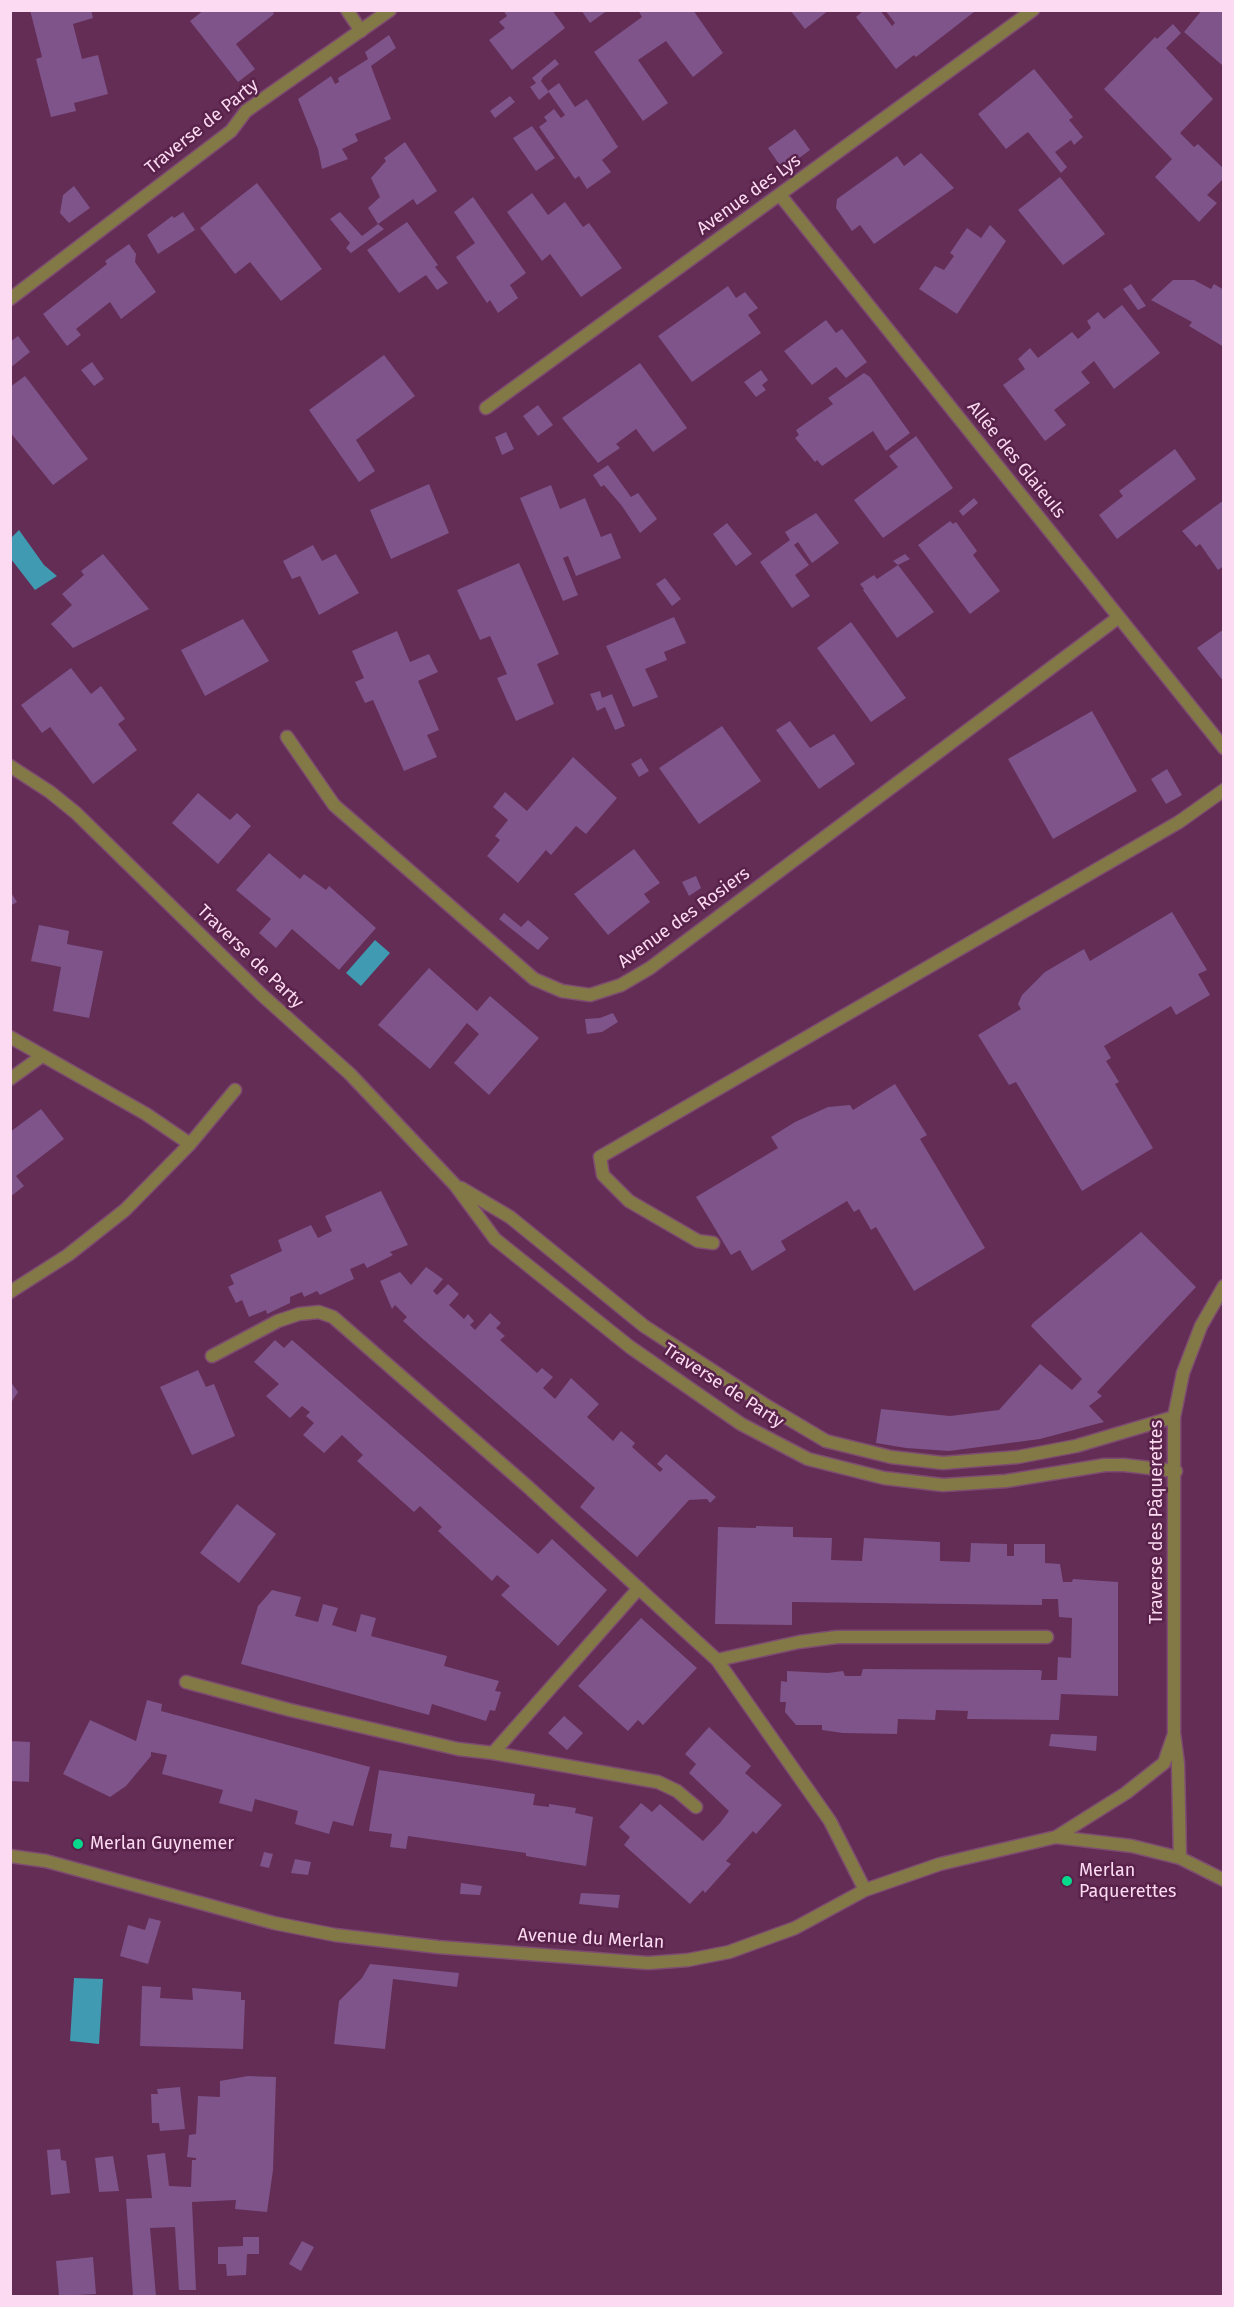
<!DOCTYPE html>
<html>
<head>
<meta charset="utf-8">
<style>
	body { margin:0 }
	#map { position:relative; width:1234px; height:2307px; overflow:hidden; background:#632d55; font-family:"Fira Sans",sans-serif }
	canvas { display:block }
	.frame { position:absolute; inset:0; border:12px solid #fcdaf1; pointer-events:none }
</style>
</head>
<body>
<div id="map">
<canvas width="1234" height="2307"></canvas>
<div class="frame"></div>
</div>
<script>
const g = document.querySelector('canvas').getContext('2d');
g.lineJoin = 'round';
function fill(path, color) {
  g.fillStyle = color;
  g.fill(path, 'evenodd');
}
function shape(rows) {
  const path = new Path2D();
  for (const r of rows) {
    path.moveTo(r[0], r[1]);
    for (let i = 2; i < r.length; i += 2) path.lineTo(r[i], r[i + 1]);
  }
  return path;
}
function stroke(path, color, width, dash) {
  g.strokeStyle = color;
  g.lineWidth = width;
  g.lineCap = dash ? 'butt' : 'round';
  g.setLineDash(dash || []);
  g.stroke(path);
}
function drawText(font, color, halo, rows, align = 'center') {
  g.font = font + ' "Fira Sans",sans-serif';
  g.lineWidth = 5;
  g.setLineDash([]);
  g.textBaseline = 'middle';
  g.strokeStyle = halo;
  g.fillStyle = color;
  for (const [text, x, y, turn = 0] of rows) {
    g.save();
    g.translate(x, y);
    g.rotate((+turn || 0) * Math.PI / 180);
    g.textAlign = isNaN(turn) ? turn : align;
    if (halo) g.strokeText(text, 0, 0);
    g.fillText(text, 0, 0);
    g.restore();
  }
}
fill(shape([
	[19,530,44,565,57,576,35,590,11,559,11,538],
	[375,940,390,953,361,986,346,973],
	[74,1978,103,1979,99,2044,70,2041]
]), '#3f9ab2');
fill(shape([
	[30,10,91,10,93,18,73,24,82,59,98,55,108,94,74,103,76,111,51,117,36,59,42,57],
	[204,10,272,10,274,14,236,44,255,69,238,82,190,21],
	[503,10,552,10,565,28,512,70,489,40,505,28,499,22,507,16],
	[581,10,608,10,590,23],
	[638,10,693,10,723,53,693,77,666,41,638,60,668,103,643,121,594,52,642,17],
	[790,10,829,10,805,29],
	[864,10,880,10,892,26,895,23,885,10,974,12,916,57,914,55,896,69,856,17],
	[1202,10,1224,10,1222,65,1184,32],
	[1173,24,1181,33,1166,48,1213,99,1180,133,1194,147,1198,144,1224,169,1224,178,1207,195,1217,203,1199,222,1155,177,1172,159,1104,89,1155,37,1157,39],
	[389,35,396,48,371,66,391,119,355,134,358,141,342,149,348,159,322,169,318,149,298,99,331,76,335,84,339,82,338,78,368,59,365,52],
	[555,59,559,64,543,77,541,81,549,92,539,100,530,87,536,83,532,78],
	[1034,69,1073,117,1069,120,1083,137,1074,145,1071,140,1055,152,1067,167,1061,173,1028,132,1006,149,978,114],
	[559,83,575,107,587,99,618,147,602,160,611,172,587,189,579,176,575,179,539,127,547,121,544,117,554,109,561,118,565,115,548,91],
	[510,96,515,102,495,118,490,111],
	[532,126,555,158,536,171,513,138],
	[795,129,810,150,783,170,768,148],
	[405,142,437,191,417,205,413,199,378,224,384,229,351,253,346,248,350,243,330,219,340,212,362,236,378,224,368,208,380,197,371,178,386,161,384,158],
	[921,153,954,188,874,244,860,225,852,231,836,208,837,199,897,156,904,166],
	[1060,177,1105,234,1063,265,1018,210],
	[257,183,322,269,281,301,250,262,235,274,200,228],
	[74,186,90,208,69,223,60,213,63,195],
	[532,193,548,215,565,202,583,227,589,223,622,268,581,297,550,254,542,261,507,212],
	[473,197,526,273,510,285,518,298,498,313,490,300,487,303,456,257,475,243,454,212],
	[183,212,195,230,158,254,147,235,172,216,174,218],
	[407,222,438,265,435,267,448,283,437,290,426,275,399,293,367,250],
	[990,225,1006,241,957,314,919,289,935,266,944,270,954,256,950,253,967,228,981,238],
	[129,244,136,254,135,262,156,292,121,319,110,302,76,329,81,335,67,346,43,314,107,264,105,261],
	[1173,280,1194,280,1211,289,1214,284,1224,290,1224,347,1189,326,1192,322,1151,300],
	[1131,284,1146,306,1138,310,1123,289],
	[728,286,736,298,745,292,758,308,748,315,761,333,692,382,658,336],
	[1122,305,1160,353,1114,389,1094,361,1081,372,1090,383,1054,410,1066,425,1045,441,1003,385,1025,369,1018,359,1030,348,1038,358,1072,332,1078,339,1091,328,1087,321,1098,312,1104,319],
	[826,320,836,333,842,329,867,362,846,378,836,367,812,385,784,351],
	[18,336,30,352,10,368,10,342],
	[384,355,415,396,356,440,375,471,359,482,309,410],
	[92,362,104,379,94,386,81,370],
	[640,363,687,428,653,452,636,429,616,444,620,448,598,463,562,418],
	[761,370,768,380,762,385,766,390,756,397,744,382],
	[864,373,870,377,910,433,886,451,873,431,822,466,817,460,815,462,795,438,799,435,796,430,833,404,828,398],
	[25,376,88,459,53,485,10,432,10,387],
	[538,405,553,425,538,436,523,416],
	[506,432,514,449,502,455,495,437],
	[916,436,953,488,883,538,854,500,898,467,889,456],
	[1175,449,1196,479,1117,539,1099,515,1123,496,1119,491],
	[608,465,631,497,638,493,657,519,640,533,622,506,604,485,601,487,593,475],
	[429,484,449,533,391,559,370,510],
	[551,485,560,509,585,498,601,537,611,533,621,558,576,576,568,556,563,558,578,595,563,601,520,498],
	[974,498,978,503,963,516,959,511],
	[1224,500,1224,566,1218,570,1200,544,1196,547,1182,531],
	[816,513,839,543,812,563,798,542,794,545,809,565,795,575,810,596,792,608,760,562,790,540,785,532],
	[950,521,953,524,956,522,977,551,973,555,1000,591,970,614,918,545],
	[727,523,752,554,736,566,713,534],
	[313,545,322,561,336,554,359,593,319,615,300,576,292,579,283,561],
	[103,554,149,609,73,648,51,624,72,605,62,594,84,575,81,571],
	[905,554,910,559,898,565,893,561],
	[519,563,559,654,537,664,554,704,516,721,497,678,507,674,490,636,480,640,457,590],
	[898,565,934,612,897,638,863,590,864,589,860,584,874,575,877,579],
	[665,578,681,599,672,606,656,584],
	[674,617,686,643,664,652,667,660,645,669,658,697,633,707,606,646],
	[243,619,269,661,205,696,181,650],
	[851,622,906,698,871,722,817,648],
	[1224,629,1224,682,1197,648],
	[397,631,410,662,429,654,438,672,418,681,439,730,427,735,437,757,404,771,373,700,365,703,355,682,364,678,352,651],
	[71,668,91,694,101,686,125,719,118,724,137,750,93,784,50,727,42,733,21,705],
	[600,691,602,698,612,694,625,726,615,730,605,707,597,711,590,694],
	[1092,711,1137,791,1053,839,1008,759],
	[790,721,810,748,834,734,855,764,819,789,776,730],
	[722,726,761,781,699,824,659,768],
	[573,757,617,798,586,834,576,826,551,855,546,850,518,883,487,856,500,840,495,836,508,820,493,807,505,792,527,811],
	[641,758,649,771,639,777,631,764],
	[1167,769,1182,795,1166,804,1151,779],
	[198,793,230,820,237,813,251,826,218,864,172,823],
	[634,849,660,883,644,894,650,902,608,935,574,894],
	[269,853,300,879,304,874,326,890,329,886,376,928,339,970,292,929,276,948,259,933,271,919,236,890],
	[696,876,701,888,689,896,682,882],
	[10,891,17,902,10,906],
	[1172,912,1207,970,1198,974,1210,995,1176,1015,1171,1006,1104,1046,1111,1058,1106,1061,1119,1082,1115,1084,1153,1148,1082,1191,1016,1082,1009,1085,978,1035,1021,1009,1018,1004,1022,995,1045,972,1084,949,1090,961],
	[504,913,521,927,528,920,549,938,538,950,499,919],
	[39,925,69,931,67,944,103,951,89,1018,53,1011,61,967,31,961],
	[429,968,477,1011,490,996,539,1038,489,1095,454,1063,479,1034,467,1023,430,1069,378,1025],
	[613,1013,618,1022,602,1032,587,1034,585,1019,600,1018],
	[895,1084,927,1135,920,1139,985,1248,914,1291,876,1227,871,1230,859,1209,854,1212,847,1201,781,1241,786,1250,752,1271,740,1250,731,1255,696,1197,778,1148,771,1137,795,1122,828,1107,850,1105,853,1110],
	[41,1109,64,1139,16,1176,24,1186,10,1197,10,1132],
	[381,1191,408,1245,390,1252,393,1255,367,1268,364,1263,350,1269,354,1279,320,1295,317,1291,304,1297,302,1292,290,1297,290,1303,267,1314,266,1310,249,1317,242,1300,236,1303,228,1287,234,1284,230,1275,282,1251,278,1240,311,1225,318,1238,332,1231,325,1216],
	[1141,1232,1196,1287,1097,1392,1102,1396,1089,1406,1104,1422,1040,1439,949,1451,906,1448,876,1443,881,1409,950,1416,999,1410,1040,1364,1072,1390,1082,1379,1031,1326,1033,1323],
	[426,1267,443,1279,433,1291,437,1295,448,1284,459,1294,449,1305,464,1319,468,1314,474,1321,470,1325,475,1330,490,1313,501,1323,496,1328,505,1336,500,1340,537,1373,542,1368,553,1377,543,1388,555,1399,571,1378,599,1404,587,1417,613,1441,621,1431,635,1443,632,1447,660,1472,663,1469,657,1464,666,1454,716,1497,710,1503,707,1499,689,1500,637,1557,580,1507,595,1488,424,1340,403,1321,407,1317,395,1305,392,1309,380,1281,400,1272,411,1285],
	[275,1340,284,1348,292,1340,538,1554,552,1539,607,1590,558,1646,501,1595,510,1586,497,1575,492,1581,438,1531,442,1527,420,1506,414,1512,357,1461,363,1455,342,1435,324,1453,303,1435,314,1423,306,1416,310,1412,302,1406,290,1418,266,1396,279,1384,254,1362],
	[198,1370,206,1387,214,1384,235,1436,192,1455,160,1387],
	[10,1381,18,1392,10,1404],
	[237,1504,276,1534,239,1583,200,1553],
	[756,1526,793,1527,793,1537,832,1538,831,1560,862,1561,864,1538,940,1542,940,1561,970,1562,971,1543,1007,1544,1007,1556,1014,1556,1014,1544,1045,1544,1045,1563,1060,1564,1063,1582,1072,1582,1073,1579,1118,1582,1118,1696,1061,1694,1059,1720,967,1719,968,1711,936,1710,935,1720,898,1719,897,1734,843,1733,822,1730,822,1725,796,1725,785,1712,786,1702,780,1702,781,1681,787,1682,787,1671,828,1673,843,1671,845,1676,861,1676,863,1669,1039,1670,1042,1671,1041,1680,1057,1680,1058,1657,1071,1658,1072,1618,1059,1617,1058,1599,1042,1599,1042,1605,1038,1605,792,1602,792,1625,715,1624,718,1527,756,1528],
	[272,1590,301,1597,295,1616,318,1622,323,1604,338,1608,332,1625,356,1632,361,1614,376,1618,371,1636,447,1656,444,1666,499,1681,495,1691,501,1692,495,1711,490,1710,486,1721,432,1704,429,1715,241,1664,258,1606],
	[641,1618,697,1668,643,1725,638,1720,628,1731,578,1686],
	[147,1700,162,1704,161,1711,370,1767,353,1826,333,1821,329,1834,295,1824,298,1811,255,1799,252,1812,219,1803,223,1790,162,1774,167,1755,151,1752,151,1756,126,1786,110,1797,63,1774,90,1720,136,1741],
	[564,1716,583,1733,567,1750,548,1733],
	[709,1727,751,1766,745,1773,782,1805,756,1834,753,1831,726,1861,731,1864,705,1893,703,1890,690,1904,624,1845,630,1837,619,1827,641,1803,652,1812,660,1804,703,1841,720,1823,729,1811,689,1773,696,1764,685,1754],
	[1051,1734,1097,1736,1096,1751,1049,1746],
	[10,1741,30,1742,29,1782,10,1781],
	[379,1770,535,1794,533,1805,549,1807,549,1804,576,1808,575,1813,593,1817,586,1866,526,1856,526,1853,408,1836,406,1849,390,1847,392,1834,369,1831],
	[264,1852,273,1854,269,1868,260,1866],
	[295,1859,311,1862,308,1875,291,1873],
	[461,1883,482,1886,480,1895,460,1894],
	[581,1893,620,1895,618,1908,579,1904],
	[149,1918,161,1921,148,1964,120,1956,128,1925,145,1930],
	[370,1964,459,1973,457,1987,393,1979,385,2049,334,2044,339,2001,362,1978],
	[142,1986,161,1987,160,1998,193,2000,192,1988,241,1992,241,2000,245,2000,243,2049,140,2046],
	[248,2076,276,2077,273,2170,267,2212,235,2209,236,2200,192,2202,196,2290,179,2290,175,2227,150,2228,156,2296,133,2296,126,2199,152,2198,147,2155,165,2153,169,2186,191,2187,192,2160,196,2160,196,2158,187,2157,188,2149,189,2135,196,2134,198,2096,220,2097,220,2081],
	[180,2087,185,2129,160,2131,159,2123,152,2123,151,2094,158,2094,157,2089],
	[60,2149,61,2160,66,2161,70,2193,51,2195,47,2150],
	[113,2156,119,2191,99,2192,95,2158],
	[243,2237,259,2237,259,2254,247,2254,246,2275,227,2276,226,2264,218,2264,218,2247,243,2246],
	[302,2241,314,2247,301,2271,289,2264],
	[93,2257,96,2294,59,2296,56,2261]
]), '#7e548a');
const lane = shape([
	[347,10,361,31],
	[713,1243,698,1241,629,1201,603,1175,600,1157,1179,822,1224,790]
]);
const street = shape([
	[780,195,1224,748],
	[10,299,231,131,246,111,390,10],
	[486,408,1033,10],
	[287,737,334,805,534,979,562,991,590,995,621,985,650,968,1119,617],
	[10,766,50,792,76,813,262,995,350,1074,455,1185,495,1239,630,1347,741,1424,808,1459,884,1478,943,1485,1006,1481,1105,1465,1124,1465,1176,1471],
	[10,1037,146,1114,190,1144],
	[10,1079,42,1056],
	[461,1188,510,1217,644,1326,767,1406,826,1441,891,1457,943,1463,1018,1457,1076,1446,1174,1417],
	[10,1292,68,1255,125,1210,190,1144,235,1090],
	[212,1356,278,1321,299,1314,319,1312,333,1317,527,1486,717,1660,830,1821,865,1890],
	[717,1660,799,1642,837,1637,1047,1637],
	[186,1682,290,1710,458,1749,493,1753,658,1782,677,1791,696,1807],
	[493,1753,639,1588],
	[1056,1837,1126,1793,1164,1763,1173,1737],
	[10,1856,46,1861,274,1923,335,1935,438,1947,648,1963,688,1960,729,1952,795,1928,865,1890,940,1864,1056,1837,1132,1846,1180,1858,1224,1880],
	[1180,1858,1178,1764,1174,1733,1174,1417,1183,1373,1201,1326,1224,1286]
]);
stroke(lane, '#7f4c71', 15);
stroke(street, '#7f4c71', 15);
stroke(lane, '#827947', 12);
stroke(street, '#827947', 12);
for (const [x, y, r, color] of [
	[78,1844,6,"#06d98b"],
	[1067,1881,6,"#06d98b"]
]) {
  const dot = new Path2D();
  dot.arc(x, y, r, 0, 2 * Math.PI);
  g.fillStyle = color;
  g.fill(dot);
  stroke(dot, '#58224a', 2);
}
drawText('18px', '#fcdaf1', '#58224a', [
	["Traverse de Party",202,127,-39],
	["Avenue des Lys",749,195,-36],
	["Allée des Glaieuls",1016,460,51],
	["Avenue des Rosiers",684,918,-36],
	["Traverse de Party",250,957,44],
	["Traverse de Party",723,1386,33],
	["Traverse des Pâquerettes",1157,1522,-90],
	["Avenue du Merlan",591,1939,3]
]);
drawText('18px', '#fcdaf1', '#58224a', [
	["Merlan Guynemer",90,1844],
	["Merlan",1079,1871],
	["Paquerettes",1079,1892]
], 'left');
</script>
</body>
</html>
